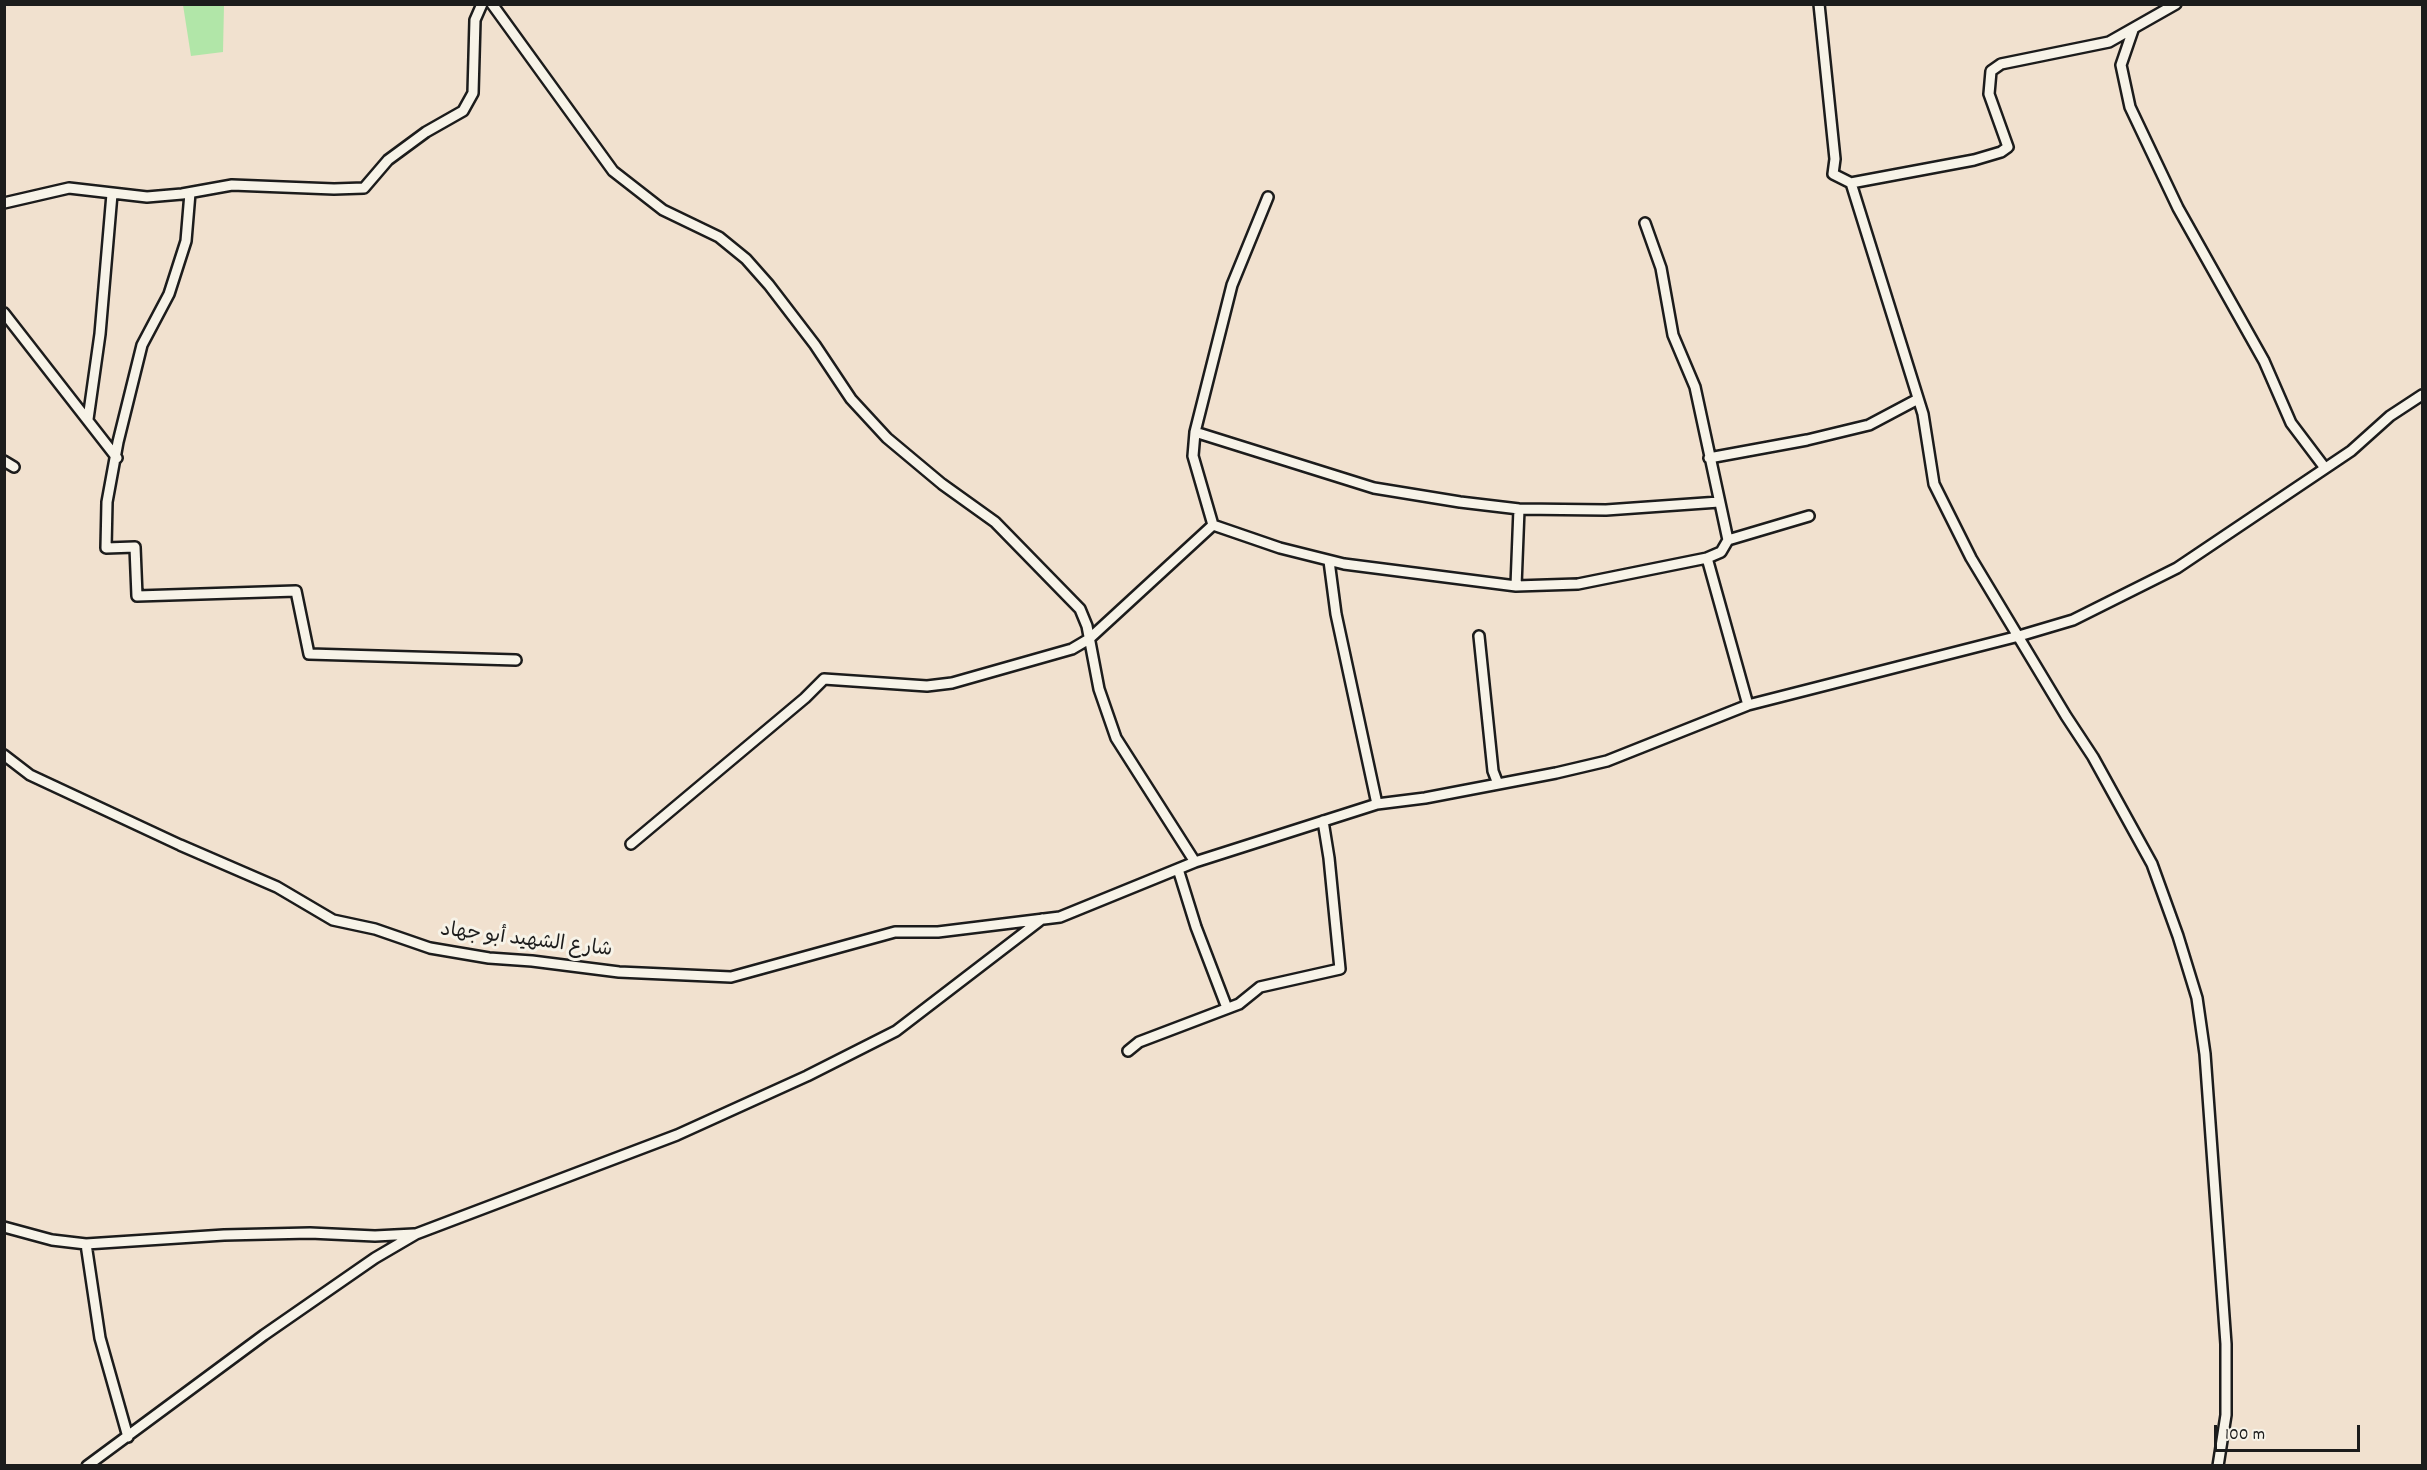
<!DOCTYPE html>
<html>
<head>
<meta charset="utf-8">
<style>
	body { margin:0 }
	#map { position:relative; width:2427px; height:1470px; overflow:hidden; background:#f1e1cf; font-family:Dekko,sans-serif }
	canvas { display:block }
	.frame { position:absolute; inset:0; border:6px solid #1c1c1c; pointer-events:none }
	.scale { position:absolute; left:2214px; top:1425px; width:146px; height:27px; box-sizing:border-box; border:3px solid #1c1c1c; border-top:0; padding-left:8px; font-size:18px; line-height:21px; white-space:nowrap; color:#1c1c1c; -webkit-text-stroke:4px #f7f3e8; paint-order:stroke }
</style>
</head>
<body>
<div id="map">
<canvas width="2427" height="1470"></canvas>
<div class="frame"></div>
<div class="scale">100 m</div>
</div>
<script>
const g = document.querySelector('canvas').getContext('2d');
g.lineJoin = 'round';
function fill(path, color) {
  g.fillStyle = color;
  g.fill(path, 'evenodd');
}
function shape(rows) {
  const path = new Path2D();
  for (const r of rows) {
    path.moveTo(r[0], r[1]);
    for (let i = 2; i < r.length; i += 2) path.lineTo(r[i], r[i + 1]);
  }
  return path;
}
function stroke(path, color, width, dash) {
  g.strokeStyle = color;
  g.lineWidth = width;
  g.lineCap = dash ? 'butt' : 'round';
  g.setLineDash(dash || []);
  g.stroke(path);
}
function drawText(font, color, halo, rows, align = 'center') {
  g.font = font + ' Dekko,"Playpen Sans Arabic",sans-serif';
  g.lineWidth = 6;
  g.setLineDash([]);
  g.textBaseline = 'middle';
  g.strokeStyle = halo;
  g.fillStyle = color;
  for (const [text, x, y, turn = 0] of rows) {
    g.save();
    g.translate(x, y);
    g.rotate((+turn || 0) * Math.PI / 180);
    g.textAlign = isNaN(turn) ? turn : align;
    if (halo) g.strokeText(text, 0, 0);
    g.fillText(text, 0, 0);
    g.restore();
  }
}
fill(shape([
	[183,5,224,5,223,52,191,56]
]), '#b1e6a8');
const minor = shape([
	[492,4,613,171,663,210,719,237,746,259,769,285,815,345,851,399,887,438,942,484,995,522,1080,609,1087,626,1099,689,1116,738,1195,862],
	[1819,4,1835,159,1833,174,1851,183,1923,414,1934,484,1971,558,2066,716,2093,757,2152,864,2178,936,2197,998,2205,1054,2226,1344,2226,1415,2218,1466],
	[2133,30,2121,65,2130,107,2178,208,2264,361,2291,423,2325,468],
	[1851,183,1974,160,2001,152,2008,147,1989,94,1991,71,2001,64,2109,42,2176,4],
	[190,193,186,241,169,294,142,345,118,442,107,502,106,548,135,547,137,596,296,591,309,654,516,660],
	[4,203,69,188,147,197,182,194,232,185,334,189,364,188,388,160,426,132,463,111,473,93,475,20,482,4],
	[1645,223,1661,268,1673,335,1695,387,1728,540,1721,552,1707,558,1748,705],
	[4,313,117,458],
	[88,419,100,334,112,194],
	[1195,432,1374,488,1460,502,1519,509,1606,510,1719,502],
	[1709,458,1807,440,1869,425,1918,399],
	[4,461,14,467],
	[1213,525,1280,548,1344,564,1516,586,1578,584,1707,558],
	[1728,540,1809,516],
	[1329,561,1336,614,1377,804],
	[1516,586,1519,509],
	[1479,636,1493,771,1498,784],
	[4,755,30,775,180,845,277,887,333,920,375,929,430,948,489,958,532,961,619,972,731,977,895,932,938,932,1060,917,1195,862,1377,804,1425,798,1556,773,1607,761,1748,705,2019,636,2073,620,2177,568,2351,451,2390,416,2422,395],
	[631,844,805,698,824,679,927,686,952,683,1072,649,1089,639,1213,525,1193,456,1195,432,1232,285,1268,197],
	[1178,869,1196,927,1227,1008],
	[1128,1051,1139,1042,1239,1004,1260,987,1340,969,1329,858,1323,821],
	[4,1227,52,1240,86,1244,224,1235,310,1233,375,1236,414,1234],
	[86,1244,100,1338,128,1437],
	[87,1466,264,1335,375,1258,416,1234,677,1135,807,1076,896,1031,1042,919]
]);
stroke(minor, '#1c1c1c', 14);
stroke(minor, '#f7f3e8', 9);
drawText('20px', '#1c1c1c', '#f7f3e8', [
	["شارع الشهيد أبو جهاد",526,942,7]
]);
</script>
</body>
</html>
